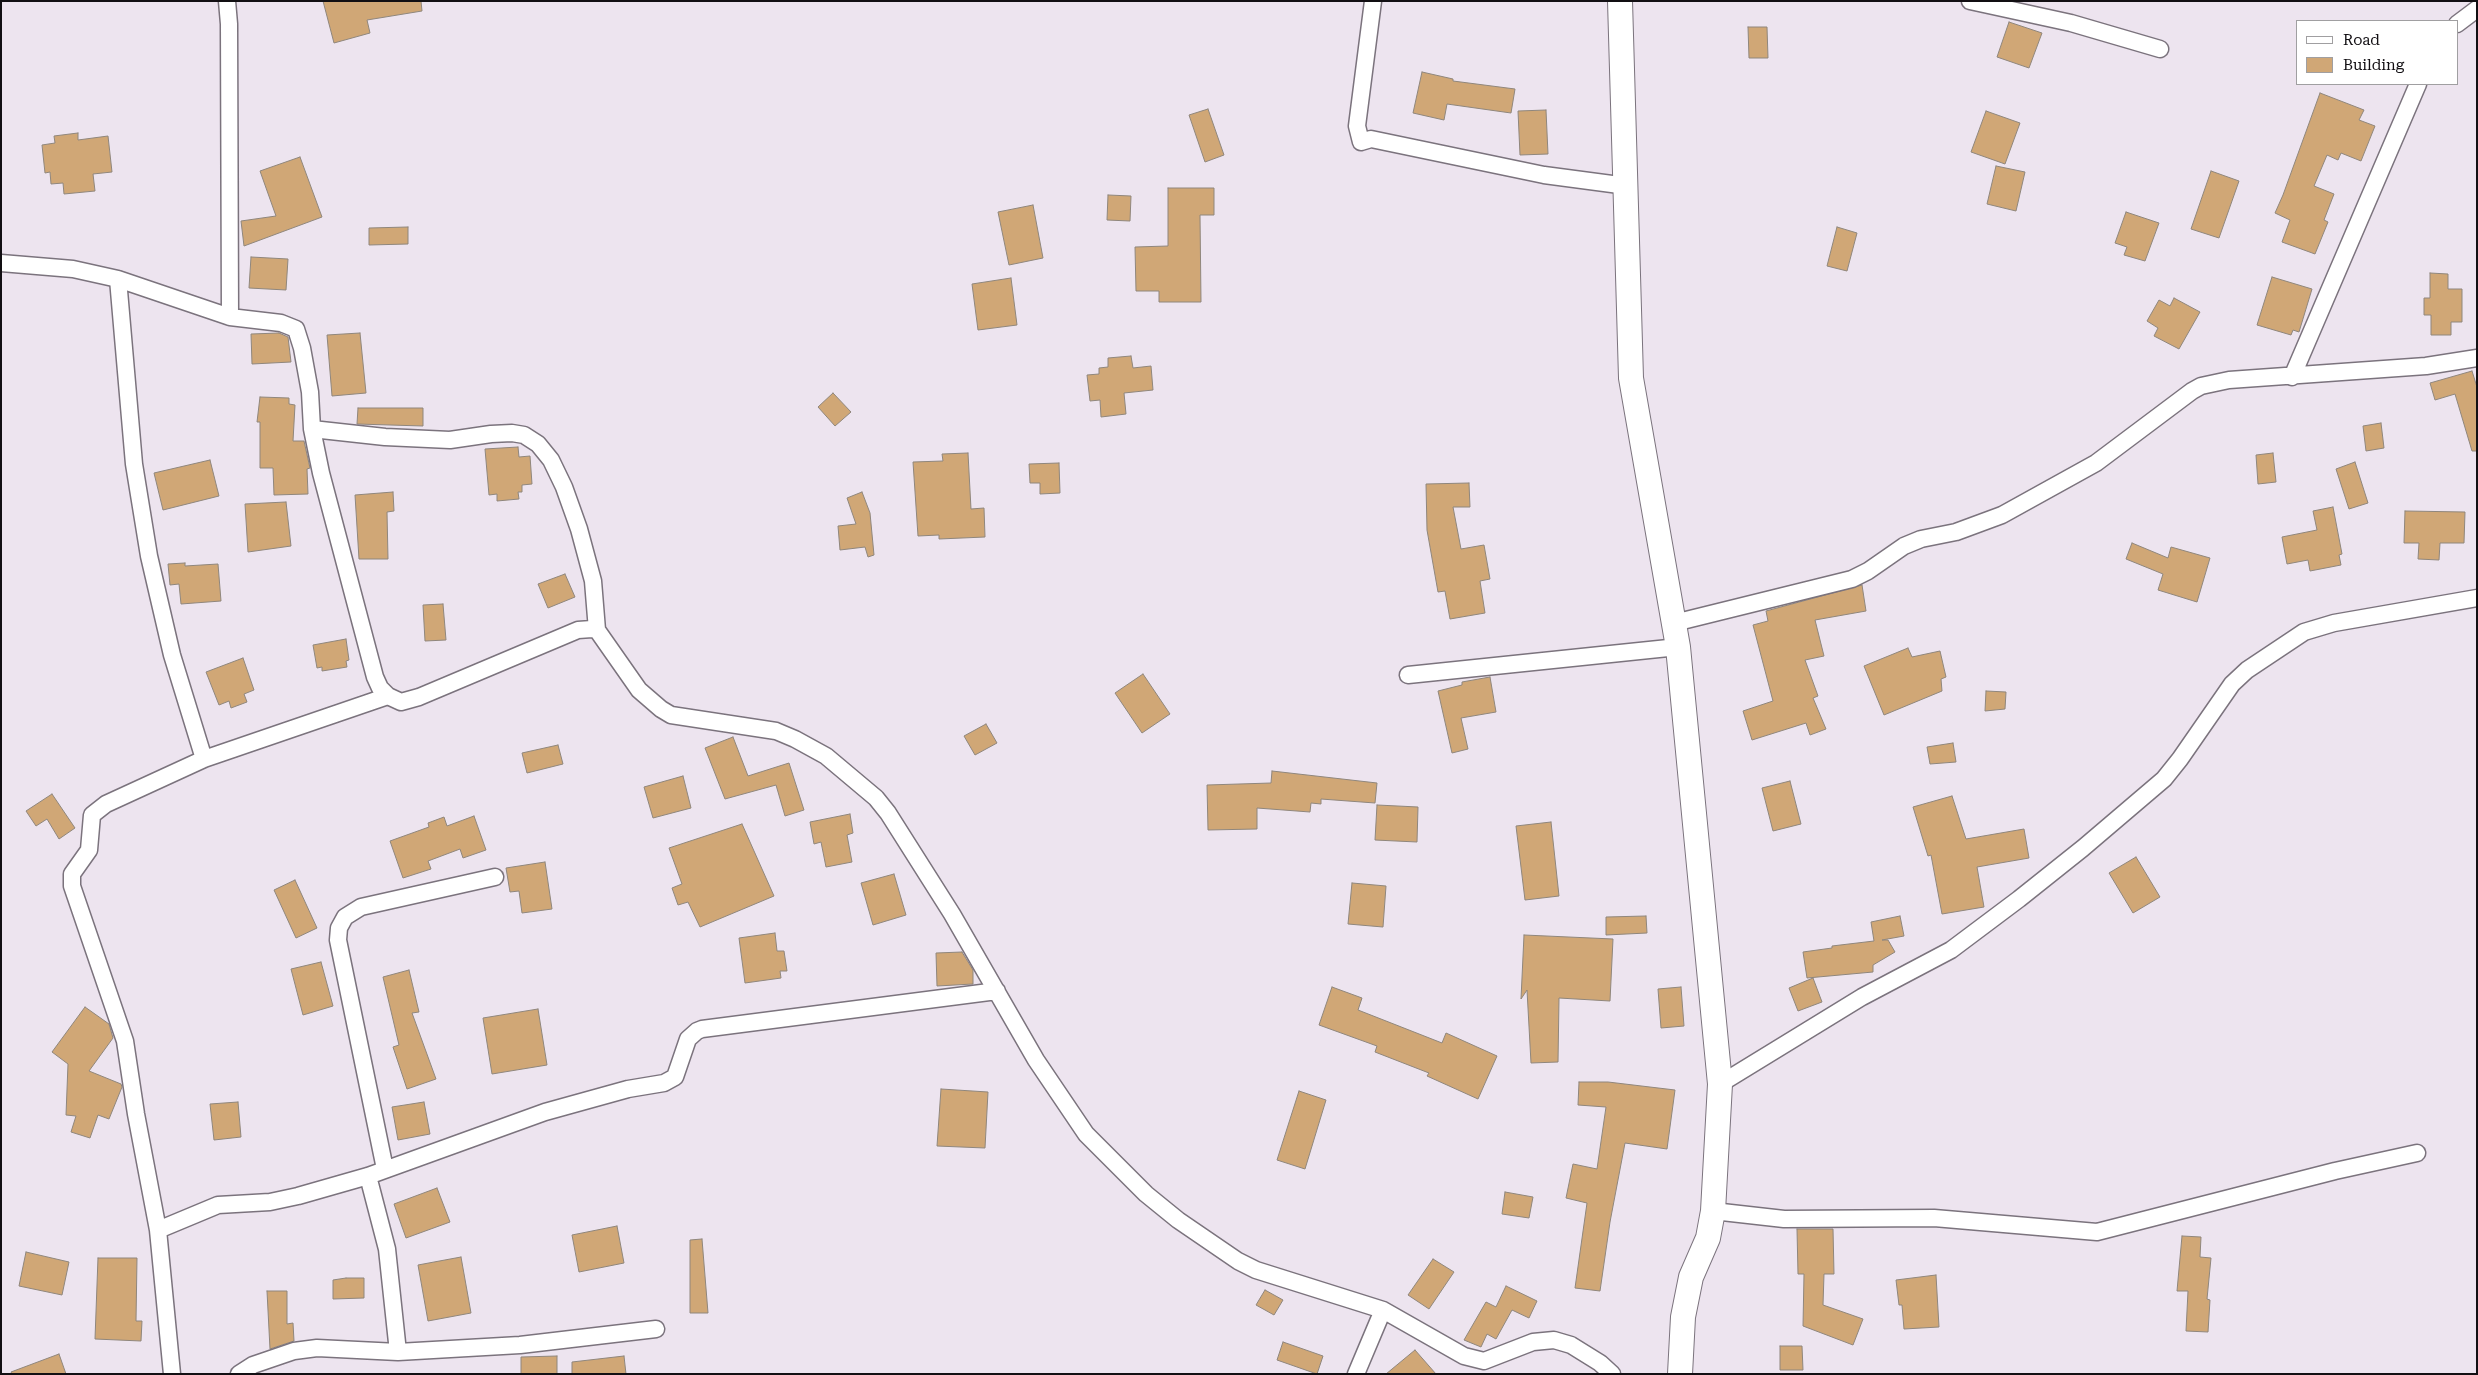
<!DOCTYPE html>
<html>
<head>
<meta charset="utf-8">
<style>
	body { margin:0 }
	#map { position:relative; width:2478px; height:1375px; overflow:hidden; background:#ede4ef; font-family:"Roboto Serif",serif }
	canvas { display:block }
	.frame { position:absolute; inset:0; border:2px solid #120f13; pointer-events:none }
	.legend { position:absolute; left:2296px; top:20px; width:162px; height:65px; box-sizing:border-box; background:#fff; border:1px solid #a09fa1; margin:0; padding:6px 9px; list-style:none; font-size:15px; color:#120f13 }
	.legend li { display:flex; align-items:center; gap:10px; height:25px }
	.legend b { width:25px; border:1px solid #a09fa1 }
</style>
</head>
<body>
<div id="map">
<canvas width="2478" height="1375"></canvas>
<div class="frame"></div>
<ul class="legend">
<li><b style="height:6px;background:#fff"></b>Road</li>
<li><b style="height:14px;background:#d0a776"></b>Building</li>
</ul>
</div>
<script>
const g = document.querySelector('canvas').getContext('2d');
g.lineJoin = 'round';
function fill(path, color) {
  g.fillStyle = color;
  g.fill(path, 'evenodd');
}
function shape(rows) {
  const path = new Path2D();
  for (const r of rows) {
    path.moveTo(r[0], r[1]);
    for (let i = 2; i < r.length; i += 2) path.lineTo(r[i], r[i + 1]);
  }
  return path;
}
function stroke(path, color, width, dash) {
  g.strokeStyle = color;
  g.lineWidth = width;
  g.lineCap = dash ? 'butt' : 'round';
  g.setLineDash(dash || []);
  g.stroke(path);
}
const building = shape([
	[323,1,421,1,422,11,367,20,370,33,334,43,323,1],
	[2009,22,2042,33,2029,68,1997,57,2009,22],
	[1748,27,1767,27,1768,58,1749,58,1748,27],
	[1422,72,1453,79,1453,81,1515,89,1511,113,1447,104,1444,120,1413,113,1422,72],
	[2320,93,2364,110,2359,120,2375,126,2361,161,2341,153,2338,160,2327,155,2314,186,2334,194,2324,220,2328,222,2315,254,2282,242,2290,220,2275,213,2283,195,2320,93],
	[1208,109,1224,155,1205,162,1189,115,1208,109],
	[1546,110,1548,154,1520,155,1518,111,1546,110],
	[1986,111,2020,123,2005,164,1971,152,1986,111],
	[78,133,78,140,108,136,112,172,93,174,95,191,64,194,63,183,51,184,50,172,45,173,42,145,55,143,54,136,78,133],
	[300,157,322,217,244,246,241,221,276,216,260,171,300,157],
	[1996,166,2025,172,2016,211,1987,204,1996,166],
	[2211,171,2239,181,2219,238,2191,229,2211,171],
	[1168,188,1214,188,1214,215,1200,215,1201,302,1159,302,1159,291,1136,291,1135,247,1168,246,1168,188],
	[1108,195,1131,196,1130,221,1107,220,1108,195],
	[1033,205,1043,258,1009,265,998,212,1033,205],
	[2126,212,2159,223,2145,261,2124,255,2127,247,2115,243,2126,212],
	[408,227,408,244,369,245,369,228,408,227],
	[1837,227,1857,233,1847,271,1827,266,1837,227],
	[251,257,288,259,286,290,249,288,251,257],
	[2430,273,2448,274,2448,289,2462,289,2462,322,2451,322,2451,335,2431,335,2431,315,2424,315,2424,298,2430,298,2430,273],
	[2272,277,2312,289,2299,332,2293,330,2291,335,2257,325,2272,277],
	[1011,278,1017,325,978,330,972,284,1011,278],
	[2174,298,2200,312,2179,349,2154,336,2158,328,2147,321,2159,300,2170,306,2174,298],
	[279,333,288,337,291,362,252,364,251,334,279,333],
	[360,333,366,393,332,396,327,335,360,333],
	[1131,356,1133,368,1151,366,1153,390,1124,393,1126,414,1101,417,1100,400,1090,401,1087,375,1099,374,1099,368,1108,367,1108,358,1131,356],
	[2472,371,2477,387,2477,451,2472,451,2455,394,2435,400,2430,383,2472,371],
	[833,393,851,412,835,426,818,407,833,393],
	[260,397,289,398,289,404,295,405,293,441,304,441,310,468,307,469,308,494,274,495,273,468,260,468,260,422,257,422,260,397],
	[358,408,423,408,423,426,357,424,358,408],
	[2381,423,2384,448,2366,451,2363,426,2381,423],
	[518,447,519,457,530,456,532,484,522,485,522,492,518,492,519,499,497,501,497,494,489,495,485,449,518,447],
	[968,453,971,509,984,508,985,537,939,539,939,535,918,536,913,462,943,461,942,454,968,453],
	[2273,453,2276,482,2258,484,2256,455,2273,453],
	[210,460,219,496,163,510,154,473,210,460],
	[2355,462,2368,503,2349,509,2336,469,2355,462],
	[1059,463,1060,493,1040,494,1040,483,1030,483,1029,464,1059,463],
	[1469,483,1470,507,1453,507,1461,549,1484,545,1490,579,1480,581,1485,613,1450,619,1445,591,1438,592,1427,530,1426,484,1469,483],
	[393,492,394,511,387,512,388,559,359,559,355,495,393,492],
	[862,492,870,513,874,555,868,557,865,547,840,550,838,526,856,524,847,498,862,492],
	[286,502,291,546,248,552,245,504,286,502],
	[2333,507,2342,554,2339,555,2341,565,2310,571,2308,560,2287,564,2282,537,2317,530,2313,511,2333,507],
	[2405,511,2465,512,2464,543,2440,543,2439,560,2418,559,2419,543,2404,543,2405,511],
	[2132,543,2168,558,2171,547,2210,558,2197,602,2158,590,2163,574,2126,559,2132,543],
	[185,563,185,566,218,564,221,601,181,604,179,584,170,585,168,564,185,563],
	[565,574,575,597,548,608,538,584,565,574],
	[1862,585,1866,611,1815,620,1824,656,1805,660,1818,696,1813,698,1826,729,1810,735,1806,723,1752,740,1743,711,1773,701,1753,625,1768,621,1766,611,1862,585],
	[443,604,446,640,425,641,423,605,443,604],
	[346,639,349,660,346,661,347,667,322,671,322,667,317,668,313,645,346,639],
	[1908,648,1912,657,1940,651,1946,677,1941,679,1942,691,1884,715,1864,666,1908,648],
	[243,658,254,690,244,694,247,702,231,708,229,701,219,705,206,672,243,658],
	[1143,674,1170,714,1142,733,1115,693,1143,674],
	[1490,677,1496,712,1461,718,1468,749,1452,753,1438,691,1462,685,1462,682,1490,677],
	[1986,691,2006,692,2005,709,1985,711,1986,691],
	[986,724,997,743,975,755,964,736,986,724],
	[733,737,748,776,789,763,804,810,785,816,776,785,725,799,705,748,733,737],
	[1953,743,1956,762,1930,764,1927,747,1953,743],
	[558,745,563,764,527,773,522,753,558,745],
	[1272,771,1377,783,1375,803,1321,799,1321,804,1311,803,1310,812,1257,808,1257,829,1208,830,1207,785,1271,783,1272,771],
	[683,776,691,808,653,818,644,787,683,776],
	[1790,781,1801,824,1773,831,1762,788,1790,781],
	[52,794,75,828,59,839,47,819,36,826,26,811,52,794],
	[1952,796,1966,839,2024,829,2029,858,1977,867,1984,907,1942,914,1931,855,1928,856,1913,807,1952,796],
	[1377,805,1418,807,1417,842,1375,840,1377,805],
	[850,814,853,833,847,835,852,862,826,867,821,842,814,844,810,822,850,814],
	[474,816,486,850,463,858,460,849,428,861,431,869,403,878,390,841,429,827,428,823,444,817,447,826,474,816],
	[1551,822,1559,896,1525,900,1516,826,1551,822],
	[742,824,774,896,700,927,688,902,678,905,672,888,682,884,669,848,742,824],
	[2136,857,2160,897,2133,913,2109,873,2136,857],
	[545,862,552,909,522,913,519,891,510,892,506,868,545,862],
	[894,874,906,915,873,925,861,883,894,874],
	[295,880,317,928,296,938,274,890,295,880],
	[1352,883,1386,886,1383,927,1348,924,1352,883],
	[1646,916,1647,933,1606,935,1606,917,1646,916],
	[1900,916,1904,936,1882,940,1888,940,1895,952,1873,965,1873,972,1807,978,1803,952,1832,948,1832,946,1874,941,1871,922,1900,916],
	[775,933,777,951,784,951,787,971,780,971,781,978,745,983,739,938,775,933],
	[1524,935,1613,939,1610,1001,1559,998,1558,1062,1531,1063,1527,990,1521,999,1524,935],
	[962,952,973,970,973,984,937,986,936,953,962,952],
	[321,962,333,1006,303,1015,291,969,321,962],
	[409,970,419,1012,412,1013,436,1079,407,1089,393,1047,399,1045,383,977,409,970],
	[1813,978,1822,1002,1798,1011,1789,988,1813,978],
	[1332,987,1362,998,1358,1010,1442,1043,1446,1033,1497,1056,1478,1099,1427,1076,1429,1073,1375,1052,1377,1046,1319,1025,1332,987],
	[1681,987,1684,1026,1661,1028,1658,989,1681,987],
	[85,1007,109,1024,113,1038,89,1071,121,1084,122,1087,109,1119,98,1115,90,1138,71,1132,76,1116,66,1115,68,1064,52,1052,85,1007],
	[538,1009,547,1065,492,1074,483,1018,538,1009],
	[1579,1082,1608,1082,1675,1090,1667,1149,1625,1143,1610,1222,1600,1291,1575,1288,1587,1203,1566,1198,1573,1164,1597,1169,1606,1107,1578,1105,1579,1082],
	[941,1089,988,1092,985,1148,937,1146,941,1089],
	[1299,1091,1326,1100,1305,1169,1277,1160,1299,1091],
	[238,1102,241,1137,214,1140,210,1104,238,1102],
	[424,1102,430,1134,398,1140,392,1107,424,1102],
	[437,1188,450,1222,406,1238,394,1204,437,1188],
	[1505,1192,1533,1197,1529,1218,1502,1214,1505,1192],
	[617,1226,624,1263,579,1272,572,1235,617,1226],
	[1797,1229,1833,1229,1834,1274,1824,1274,1823,1305,1863,1319,1853,1345,1803,1326,1804,1274,1798,1274,1797,1229],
	[2182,1236,2201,1237,2200,1257,2211,1258,2207,1299,2210,1300,2208,1332,2186,1331,2188,1291,2177,1291,2182,1236],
	[702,1239,708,1313,690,1313,690,1240,702,1239],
	[26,1252,69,1262,62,1295,19,1286,26,1252],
	[461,1257,471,1313,428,1321,418,1265,461,1257],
	[98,1258,137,1258,136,1321,142,1321,141,1341,95,1339,98,1258],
	[1433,1259,1454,1272,1429,1309,1408,1295,1433,1259],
	[1936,1275,1939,1327,1904,1329,1902,1305,1899,1305,1896,1280,1936,1275],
	[346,1278,364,1278,364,1298,333,1299,333,1280,346,1278],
	[1506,1286,1537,1301,1529,1318,1512,1310,1496,1339,1487,1334,1481,1347,1464,1340,1486,1302,1496,1307,1506,1286],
	[1265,1290,1283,1300,1274,1315,1256,1305,1265,1290],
	[267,1291,287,1291,287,1324,293,1323,294,1341,270,1349,267,1291],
	[1283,1342,1323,1356,1317,1374,1277,1360,1283,1342],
	[1780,1346,1802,1346,1803,1370,1780,1370,1780,1346],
	[1415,1350,1436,1374,1386,1374,1415,1350],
	[59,1354,66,1374,12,1374,11,1372,59,1354],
	[557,1356,557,1374,521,1374,521,1357,557,1356],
	[624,1356,626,1374,572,1374,572,1362,624,1356]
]);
fill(building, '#d0a776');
stroke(building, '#8f867c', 1);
const street = shape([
	[227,1,229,24,230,317],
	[1373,1,1357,126,1361,142,1371,139,1544,175,1627,186],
	[1970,1,2071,23,2160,49],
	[2457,24,2477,9],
	[1,263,73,269,118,279,230,317,281,323,296,329,302,348,310,392,312,429,321,473,375,677,380,688,388,696,401,702,419,697,578,630,592,629,597,630,639,690,661,709,671,715,776,731,795,739,826,756,876,798,888,813,952,914,1036,1060,1086,1134,1146,1194,1178,1220,1238,1261,1256,1270,1383,1310,1464,1356,1484,1361,1533,1342,1554,1340,1571,1345,1600,1363,1612,1374],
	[118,279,134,464,149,556,172,655,204,759],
	[2292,377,2418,84],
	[312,429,385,437,450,440,491,434,512,433,524,435,538,444,551,460,564,487,579,529,593,581,597,630],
	[1674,623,1852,579,1868,571,1904,546,1921,539,1956,532,2002,515,2096,463,2192,391,2201,386,2229,380,2426,366,2477,358],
	[1408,675,1678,647],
	[1720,1084,1862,997,1951,950,2019,899,2083,848,2164,779,2180,759,2232,684,2247,670,2304,632,2334,623,2477,598],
	[385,1169,338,940,339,928,345,917,361,907,495,877],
	[368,1176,387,1249,398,1352],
	[1713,1211,1784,1219,1934,1218,2097,1232,2335,1171,2417,1153],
	[158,1230,218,1205,270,1202,298,1196,368,1176,545,1112,628,1089,664,1083,675,1077,688,1039,697,1031,702,1029,997,991],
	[172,1374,158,1230,136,1114,125,1041,72,886,72,874,89,850,92,815,106,804,204,759,388,696],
	[239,1374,253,1365,294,1351,317,1348,398,1352,520,1345,656,1329],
	[1356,1374,1383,1310]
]);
const secondary = shape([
	[1620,1,1631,378,1678,647,1720,1084,1713,1211,1708,1238,1691,1277,1683,1317,1680,1374]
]);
stroke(street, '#7b737d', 19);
stroke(secondary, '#7b737d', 26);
stroke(street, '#fff', 16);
stroke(secondary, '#fff', 24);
</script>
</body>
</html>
